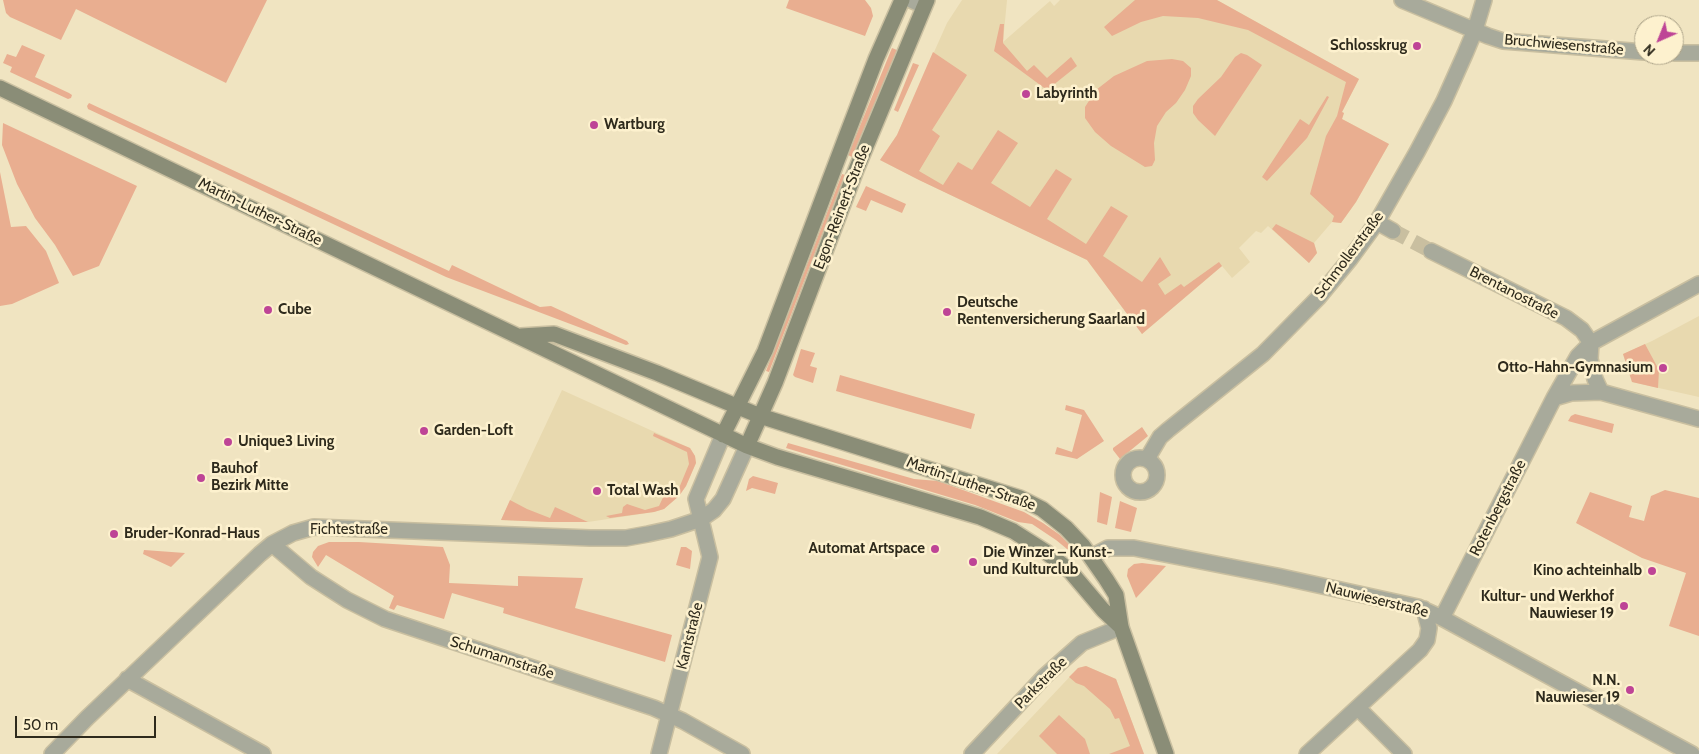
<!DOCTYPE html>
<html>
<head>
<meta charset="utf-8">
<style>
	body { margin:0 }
	#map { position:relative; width:1699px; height:754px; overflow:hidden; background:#f0e4c1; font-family:Cabin,sans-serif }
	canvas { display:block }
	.north { position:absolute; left:1634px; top:15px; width:50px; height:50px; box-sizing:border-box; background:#fdf1ce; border:1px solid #aaa187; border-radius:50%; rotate:224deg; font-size:14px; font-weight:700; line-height:20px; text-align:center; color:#2e2a1c }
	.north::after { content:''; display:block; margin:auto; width:18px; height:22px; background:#be4496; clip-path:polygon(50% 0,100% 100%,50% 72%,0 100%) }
	.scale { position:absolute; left:15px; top:716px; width:141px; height:22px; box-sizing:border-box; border:2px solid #2e2a1c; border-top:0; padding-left:6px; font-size:15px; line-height:18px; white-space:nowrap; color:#2e2a1c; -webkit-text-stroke:4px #fdf1ce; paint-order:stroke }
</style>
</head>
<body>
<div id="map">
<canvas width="1699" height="754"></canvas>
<div class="north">N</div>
<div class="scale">50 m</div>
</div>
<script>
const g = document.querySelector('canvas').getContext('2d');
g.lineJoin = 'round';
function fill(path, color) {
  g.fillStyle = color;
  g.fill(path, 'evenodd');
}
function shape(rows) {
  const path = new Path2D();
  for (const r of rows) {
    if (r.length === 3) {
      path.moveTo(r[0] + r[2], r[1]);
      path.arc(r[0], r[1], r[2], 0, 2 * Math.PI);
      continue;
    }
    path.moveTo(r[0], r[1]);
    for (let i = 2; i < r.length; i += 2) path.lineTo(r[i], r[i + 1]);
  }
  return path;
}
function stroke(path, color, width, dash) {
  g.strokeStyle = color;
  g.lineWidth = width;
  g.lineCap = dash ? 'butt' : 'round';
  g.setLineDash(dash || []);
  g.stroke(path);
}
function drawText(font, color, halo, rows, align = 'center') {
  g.font = font + ' Cabin,sans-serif';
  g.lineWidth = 5;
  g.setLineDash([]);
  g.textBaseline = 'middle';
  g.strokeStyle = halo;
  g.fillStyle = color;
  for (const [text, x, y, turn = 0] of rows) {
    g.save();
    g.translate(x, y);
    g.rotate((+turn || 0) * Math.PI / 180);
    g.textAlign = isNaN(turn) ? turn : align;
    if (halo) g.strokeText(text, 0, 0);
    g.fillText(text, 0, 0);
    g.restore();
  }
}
fill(shape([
	[962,0,1007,0,1003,42,1050,1,1054,6,1060,0,1217,0,1359,79,1342,112,1344,113,1342,119,1389,144,1356,202,1341,223,1332,222,1314,243,1317,253,1309,263,1268,226,1261,233,1256,231,1239,248,1250,262,1232,278,1222,266,1142,334,1087,260,919,180,880,160,897,135,947,23],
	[1699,316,1699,397,1632,382,1623,354,1652,341],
	[562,390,690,448,695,456,696,463,686,486,679,496,664,509,654,512,588,522,549,522,501,520],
	[1086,666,1116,679,1144,754,997,754,1078,668]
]), '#e8d9af');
fill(shape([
	[3,0,267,0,226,83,76,9,61,40,10,17,6,13],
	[789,0,865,0,871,8,873,16,865,36,786,8],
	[1135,0,1217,0,1359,79,1342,112,1344,113,1342,119,1389,144,1356,202,1341,223,1332,222,1334,216,1310,194,1326,136,1337,116,1346,82,1248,30,1198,18,1163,16,1141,22,1112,36,1104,27],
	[1000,24,1004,24,1003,43,1027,71,1034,65,1047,78,1071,57,1077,66,1047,90,994,51],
	[22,45,45,55,35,77,69,93,72,95,71,98,68,99,10,72,12,67,3,63,7,54,16,57],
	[892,48,897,50,852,157,848,155],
	[933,52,967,75,932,130,940,136,919,171,943,185,958,162,972,170,998,130,1018,143,991,183,1030,207,1056,169,1072,179,1047,219,1086,244,1111,206,1128,216,1103,256,1142,282,1160,257,1171,275,1158,284,1165,295,1181,284,1184,287,1219,262,1222,266,1142,334,1087,260,919,180,880,160,897,135],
	[1241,53,1247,55,1262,65,1215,136,1198,120,1193,113,1193,106,1198,99,1221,77,1235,57],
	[1172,59,1183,61,1191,68,1191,76,1185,90,1176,103,1166,112,1157,126,1154,143,1155,160,1152,166,1145,167,1111,146,1095,132,1085,118,1085,107,1096,90,1114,76,1147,61],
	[913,63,919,65,898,112,894,110],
	[1327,96,1329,97,1307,138,1267,181,1262,177,1300,119,1309,125],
	[89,103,449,271,452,265,540,307,551,306,627,341,629,344,626,345,446,277,88,109,87,106],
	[3,123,137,186,99,266,73,276,55,245,35,218,17,184,2,145],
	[0,172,11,227,26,226,46,251,59,283,12,304,0,306],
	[842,174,845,175,769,372,766,371],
	[866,186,906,204,902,213,871,200,866,211,856,207],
	[1276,224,1314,243,1317,253,1309,263,1272,229],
	[1645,344,1659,370,1658,388,1632,382,1623,354],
	[801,349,815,353,810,366,817,368,813,383,795,377,793,375],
	[840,375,975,414,971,429,836,391],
	[1066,405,1084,410,1104,441,1077,459,1055,454,1057,447,1072,452,1082,415,1065,410],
	[1575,414,1614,424,1612,433,1568,421,1571,416],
	[1142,427,1148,436,1120,459,1113,450,1113,448],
	[654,433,690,448,695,456,696,463,686,486,679,496,664,509,654,512,610,518,606,516,622,513,623,507,627,504,645,510,659,506,667,489,677,493,689,464,687,452,653,436],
	[788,443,914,479,938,481,1024,512,1043,523,1060,535,1081,557,1078,558,1056,540,1032,524,1018,522,975,505,786,448],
	[753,476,778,483,775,494,752,488,746,491,749,479],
	[1665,490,1699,498,1699,636,1669,626,1686,573,1642,558,1576,523,1590,492,1632,506,1629,517,1644,521,1651,496],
	[1100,492,1112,497,1107,525,1097,522],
	[510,500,527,509,550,518,555,507,588,522,549,522,501,520],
	[1120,501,1137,508,1131,532,1115,528],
	[329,542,359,542,443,547,450,565,449,583,518,586,518,576,583,578,575,608,672,635,665,662,503,613,504,608,452,593,444,619,397,605,394,610,389,608,394,596,326,555,318,567,312,557,313,552,318,546],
	[681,547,686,547,692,551,690,569,676,565],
	[144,550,185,553,171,567,143,554],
	[1142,563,1166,566,1136,598,1127,576,1128,569,1134,564],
	[1086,666,1116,679,1144,754,1109,754,1130,746,1119,718,1115,719,1110,709,1084,686,1076,683,1069,677,1078,668],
	[1059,715,1085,739,1090,754,1057,754,1039,736]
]), '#e9ae90');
stroke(shape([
	[1393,231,1431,251]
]), '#c9bfa0', 15, [15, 8]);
const street = shape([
	[911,0,924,6],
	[1402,0,1488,36,1503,41,1644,52],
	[1674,53,1699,53],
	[1377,222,1393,231],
	[1431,251,1566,318,1582,330,1591,343],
	[1591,343,1590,359,1595,379,1601,392],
	[1554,398,1571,393,1601,392,1699,419],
	[1140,475,17],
	[1147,459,1160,437,1168,430,1263,354,1318,298,1350,259,1377,222,1417,152,1444,101,1465,54,1475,30,1484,0],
	[272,544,311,577,347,600,385,619,654,708,683,721,742,754],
	[1091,557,1108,548,1134,548,1277,576,1418,607,1442,618,1692,754],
	[1442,618,1554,398,1578,356,1591,343,1699,284],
	[127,679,263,754],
	[1358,708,1404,754],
	[52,754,87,718,260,554,272,544,293,533,314,527,590,538,626,538,648,534,671,529,701,519,714,510,723,499,747,446],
	[659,754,710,557,696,499,723,435],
	[972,754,1045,676,1082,643,1121,627],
	[1307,754,1420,650,1427,640,1429,628,1424,609]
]);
const secondary = shape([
	[0,88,747,446,777,457,980,517,1013,531,1046,552,1070,571,1103,610,1121,627],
	[521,336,554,334,657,373,760,416,1020,498,1042,509,1066,528,1083,546,1106,579,1116,595,1121,627,1166,754],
	[723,435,765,351,846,137,876,59,902,0],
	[747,446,775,383,856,170,927,0]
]);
stroke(street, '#c9bfa0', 18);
stroke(secondary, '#c9bfa0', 18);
stroke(street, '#a8aa9b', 15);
stroke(secondary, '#8a8d77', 15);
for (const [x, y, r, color] of [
	[1417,46,5,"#be4496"],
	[1026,94,5,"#be4496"],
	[594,125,5,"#be4496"],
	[268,310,5,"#be4496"],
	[947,312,5,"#be4496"],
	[1663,368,5,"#be4496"],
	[424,431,5,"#be4496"],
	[228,442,5,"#be4496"],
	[201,478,5,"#be4496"],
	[597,491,5,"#be4496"],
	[114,534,5,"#be4496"],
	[935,549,5,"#be4496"],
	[973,562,5,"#be4496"],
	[1652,571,5,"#be4496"],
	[1624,606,5,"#be4496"],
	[1630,690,5,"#be4496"]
]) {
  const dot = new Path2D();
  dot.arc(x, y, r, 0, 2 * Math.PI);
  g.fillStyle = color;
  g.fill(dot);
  stroke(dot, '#fdf1ce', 2);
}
drawText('15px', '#2e2a1c', '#fdf1ce', [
	["Bruchwiesenstraße",1564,45,5],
	["Egon-Reinert-Straße",842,207,-69],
	["Martin-Luther-Straße",260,212,26],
	["Schmollerstraße",1349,255,-53],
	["Brentanostraße",1514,293,27],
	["Martin-Luther-Straße",971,484,19],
	["Rotenbergstraße",1498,508,-63],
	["Fichtestraße",349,530],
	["Nauwieserstraße",1377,600,14],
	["Kantstraße",690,636,-76],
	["Schumannstraße",502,658,18],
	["Parkstraße",1041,683,-45]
]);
drawText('bold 15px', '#2e2a1c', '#fdf1ce', [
	["Schlosskrug",1407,46,"right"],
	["Labyrinth",1036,94],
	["Wartburg",604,125],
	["Deutsche",957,303],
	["Rentenversicherung Saarland",957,320],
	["Cube",278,310],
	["Otto-Hahn-Gymnasium",1653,368,"right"],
	["Garden-Loft",434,431],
	["Unique3 Living",238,442],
	["Bauhof",211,469],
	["Bezirk Mitte",211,486],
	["Total Wash",607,491],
	["Bruder-Konrad-Haus",124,534],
	["Automat Artspace",925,549,"right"],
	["Die Winzer – Kunst-",983,553],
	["und Kulturclub",983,570],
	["Kino achteinhalb",1642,571,"right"],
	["Kultur- und Werkhof",1614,597,"right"],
	["Nauwieser 19",1614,614,"right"],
	["N.N.",1620,681,"right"],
	["Nauwieser 19",1620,698,"right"]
], 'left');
</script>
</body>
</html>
